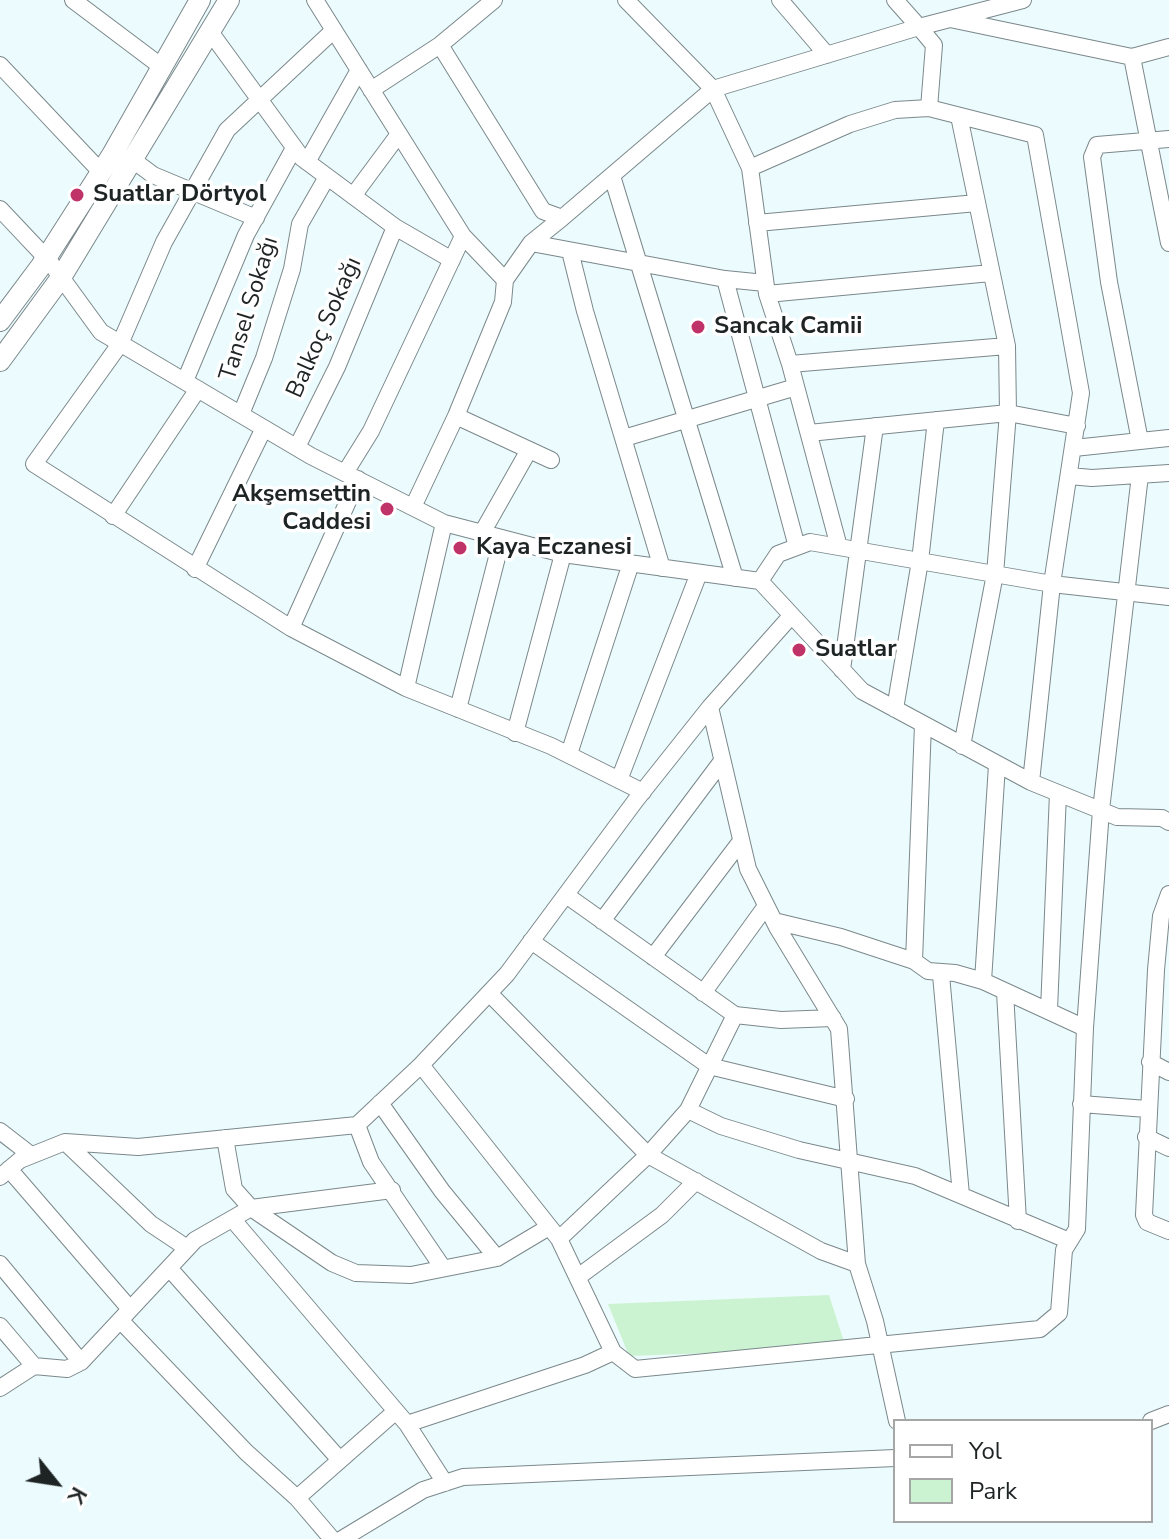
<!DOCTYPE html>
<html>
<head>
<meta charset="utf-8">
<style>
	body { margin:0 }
	#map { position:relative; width:1169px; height:1539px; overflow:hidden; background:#ecfbfd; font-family:"Nunito Sans",sans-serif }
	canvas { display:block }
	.legend { position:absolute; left:893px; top:1419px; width:260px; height:104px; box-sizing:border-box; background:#fff; border:2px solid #a5a7a7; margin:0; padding:10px 14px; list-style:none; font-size:24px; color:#1e2324 }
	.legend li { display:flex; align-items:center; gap:16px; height:40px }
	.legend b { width:40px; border:2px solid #a5a7a7 }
	.north { position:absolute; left:16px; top:1443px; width:80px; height:80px; -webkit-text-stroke:6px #fff; paint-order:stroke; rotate:120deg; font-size:22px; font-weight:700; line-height:32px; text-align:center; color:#1e2324 }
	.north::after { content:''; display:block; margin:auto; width:28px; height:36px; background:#1e2324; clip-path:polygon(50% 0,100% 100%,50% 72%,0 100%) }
</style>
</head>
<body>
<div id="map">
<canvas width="1169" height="1539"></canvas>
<ul class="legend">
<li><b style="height:10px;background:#fff"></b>Yol</li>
<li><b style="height:22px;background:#ccf3d1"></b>Park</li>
</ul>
<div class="north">K</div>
</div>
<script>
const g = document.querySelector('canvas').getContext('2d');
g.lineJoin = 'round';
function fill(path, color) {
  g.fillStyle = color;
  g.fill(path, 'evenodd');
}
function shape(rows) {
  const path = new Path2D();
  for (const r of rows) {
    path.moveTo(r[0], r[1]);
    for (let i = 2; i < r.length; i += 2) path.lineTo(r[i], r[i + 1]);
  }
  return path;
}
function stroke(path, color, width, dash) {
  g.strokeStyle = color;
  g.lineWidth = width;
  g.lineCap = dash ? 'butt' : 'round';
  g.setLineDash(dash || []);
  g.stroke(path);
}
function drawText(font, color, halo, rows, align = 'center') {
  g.font = font + ' "Nunito Sans",sans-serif';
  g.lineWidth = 7;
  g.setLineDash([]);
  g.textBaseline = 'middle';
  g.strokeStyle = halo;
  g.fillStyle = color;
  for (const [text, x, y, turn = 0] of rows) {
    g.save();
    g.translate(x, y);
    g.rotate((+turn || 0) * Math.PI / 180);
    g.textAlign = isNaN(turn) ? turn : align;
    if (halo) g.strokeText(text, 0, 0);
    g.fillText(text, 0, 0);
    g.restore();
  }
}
fill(shape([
	[829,1295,846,1348,629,1356,608,1304]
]), '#ccf3d1');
const minor = shape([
	[73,0,162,67],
	[315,0,463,236,371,431,345,473],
	[626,0,713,89,750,168,767,294,790,364,839,547],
	[780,0,827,55],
	[895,0,919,27,1023,0],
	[950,19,1132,57,1169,47],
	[334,30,227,130,164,242,120,344,34,464,291,628,406,688,551,746,643,792],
	[211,33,302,158,395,227,452,260],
	[440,45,543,211,562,218,713,89,919,27,934,45,929,108],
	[1132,57,1169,243],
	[0,65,101,172],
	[371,90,440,45,494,0],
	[959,116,1007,346,1008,413,995,574,962,746],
	[124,158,133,160,153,175,256,218],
	[307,162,359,70],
	[750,168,850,124,895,110,929,108,1035,135,1081,393,1052,584,1031,782],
	[612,176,735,578],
	[353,196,399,134],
	[0,209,50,262,101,332,311,456,444,523,563,554,760,581,862,691,1031,782,1117,817,1162,818,1169,822],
	[757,223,977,203],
	[463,236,505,280,531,243,562,218],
	[531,243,725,279,765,283],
	[570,251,585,311,662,568],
	[725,279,797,547],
	[767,294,991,273],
	[790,364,1007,346],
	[185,381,246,235,294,148],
	[241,414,264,358,292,269,300,224,327,177],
	[456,416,551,460],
	[809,433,1008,413,1077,426],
	[624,438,796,387],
	[1140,441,1109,282,1092,157,1097,145,1169,139],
	[297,447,337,367,395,227],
	[1074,448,1169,438],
	[1069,476,1092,478,1169,473],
	[413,507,456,416,503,302,505,280],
	[113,516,198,389],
	[482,533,529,450],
	[195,569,264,428],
	[760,581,778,554,810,542,1052,584,1169,597],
	[291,628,358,479],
	[842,670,875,426],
	[406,688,444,523],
	[458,709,502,538],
	[895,709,920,561,936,420],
	[515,733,563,554],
	[569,754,631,563],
	[619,780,699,573],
	[1169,894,1161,916,1156,970,1144,1215,1147,1222,1169,1231],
	[566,895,735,1015,781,1020,833,1018],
	[602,921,722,761],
	[774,921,841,937,914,961,928,971,955,973,983,981,1085,1028],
	[531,941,709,1066,846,1099],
	[653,957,741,841],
	[914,961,923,724],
	[941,975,961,1195],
	[983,981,997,765],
	[1005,992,1018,1221],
	[489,993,648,1155,821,1251,857,1264,839,1029,777,927,748,869,710,707],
	[703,993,766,906],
	[1049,1010,1058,793],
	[1150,1062,1169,1072],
	[380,1103,442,1191,497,1258],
	[1081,1104,1147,1109],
	[688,1110,721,1126,799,1150,915,1176,1067,1240],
	[357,1125,371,1162,443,1268],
	[0,1131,31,1155],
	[1146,1137,1169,1148],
	[225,1138,234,1189,251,1208,332,1263,356,1273,411,1275,497,1258,549,1227],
	[65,1142,151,1224,187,1248],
	[9,1169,130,1309],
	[0,1177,20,1160,65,1142,138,1147,357,1125,421,1065,507,974,636,800,710,707,791,616],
	[234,1221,407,1424,445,1483],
	[559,1239,648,1155,688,1110,735,1015],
	[0,1264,81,1362],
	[857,1264,875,1321,897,1421],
	[169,1268,340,1460],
	[578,1277,662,1215,696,1181],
	[120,1320,246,1452,297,1498,332,1539],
	[0,1326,34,1366,67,1369,81,1362,195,1240,251,1208,392,1190],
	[613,1352,635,1369,1040,1329,1059,1313,1064,1250,1077,1229,1085,1028,1101,810,1140,475],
	[0,1388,34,1366],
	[1151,1421,1169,1414],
	[407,1424,585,1365,613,1352,559,1239,421,1065],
	[297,1498,396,1411],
	[342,1539,423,1490,463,1477,895,1458]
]);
const major = shape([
	[0,321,41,266,112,155,200,0],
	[0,361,60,279,229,0]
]);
stroke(minor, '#7b888b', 18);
stroke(major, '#7b888b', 22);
stroke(minor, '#fff', 16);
stroke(major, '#fff', 20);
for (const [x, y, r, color] of [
	[77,195,8,"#bf3369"],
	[698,327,8,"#bf3369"],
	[387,509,8,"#bf3369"],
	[460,548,8,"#bf3369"],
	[799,650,8,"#bf3369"]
]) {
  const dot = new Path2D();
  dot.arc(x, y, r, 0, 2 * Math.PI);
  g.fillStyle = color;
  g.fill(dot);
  stroke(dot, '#fff', 3);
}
drawText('bold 24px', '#1e2324', '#fff', [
	["Suatlar Dörtyol",93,195],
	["Sancak Camii",714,327],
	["Akşemsettin",371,495,"right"],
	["Caddesi",371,523,"right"],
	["Kaya Eczanesi",476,548],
	["Suatlar",815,650]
], 'left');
drawText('24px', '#1e2324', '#fff', [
	["Tansel Sokağı",250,309,-73],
	["Balkoç Sokağı",325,328,-66]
]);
</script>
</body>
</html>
